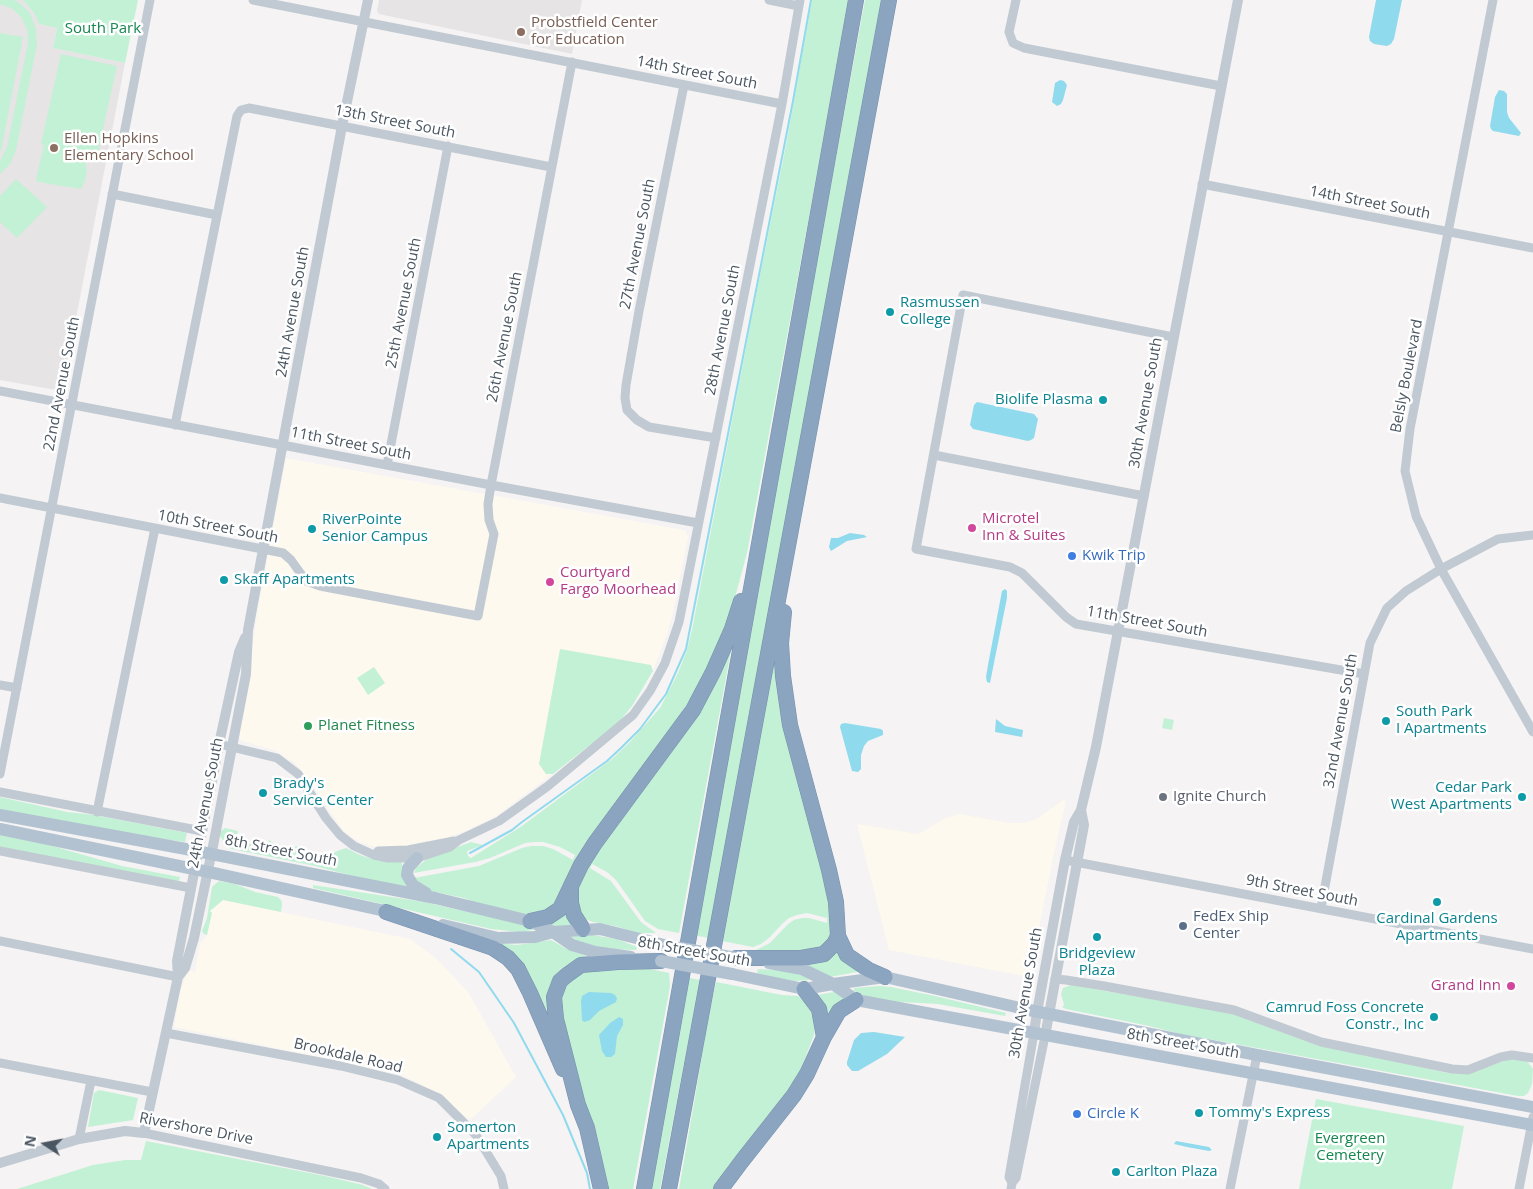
<!DOCTYPE html>
<html>
<head>
<meta charset="utf-8">
<style>
	body { margin:0 }
	#map { position:relative; width:1533px; height:1189px; overflow:hidden; background:#f5f3f3; font-family:"Open Sans",sans-serif }
	canvas { display:block }
	.north { position:absolute; left:20px; top:1119px; width:50px; height:50px; -webkit-text-stroke:4px #fff; paint-order:stroke; rotate:281deg; font-size:14px; font-weight:700; line-height:20px; text-align:center; color:#4a5661 }
	.north::after { content:''; display:block; margin:auto; width:18px; height:22px; background:#4a5661; clip-path:polygon(50% 0,100% 100%,50% 72%,0 100%) }
</style>
</head>
<body>
<div id="map">
<canvas width="1533" height="1189"></canvas>
<div class="north">N</div>
</div>
<script>
const g = document.querySelector('canvas').getContext('2d');
g.lineJoin = 'round';
function fill(path, color) {
  g.fillStyle = color;
  g.fill(path, 'evenodd');
}
function shape(rows) {
  const path = new Path2D();
  for (const r of rows) {
    path.moveTo(r[0], r[1]);
    for (let i = 2; i < r.length; i += 2) path.lineTo(r[i], r[i + 1]);
  }
  return path;
}
function stroke(path, color, width, dash) {
  g.strokeStyle = color;
  g.lineWidth = width;
  g.lineCap = dash ? 'butt' : 'round';
  g.setLineDash(dash || []);
  g.stroke(path);
}
function drawText(font, color, halo, rows, align = 'center') {
  g.font = font + ' "Open Sans",sans-serif';
  g.lineWidth = 5;
  g.setLineDash([]);
  g.textBaseline = 'middle';
  g.strokeStyle = halo;
  g.fillStyle = color;
  for (const [text, x, y, turn = 0] of rows) {
    g.save();
    g.translate(x, y);
    g.rotate((+turn || 0) * Math.PI / 180);
    g.textAlign = isNaN(turn) ? turn : align;
    if (halo) g.strokeText(text, 0, 0);
    g.fillText(text, 0, 0);
    g.restore();
  }
}
fill(shape([
	[286,458,684,530,686,531,688,537,672,617,667,634,651,676,624,715,614,726,590,746,496,816,466,831,429,844,393,848,375,847,362,843,351,837,342,829,308,779,295,763,274,750,242,741,239,738,258,608],
	[1063,800,1066,801,1057,839,1029,977,889,950,857,824,918,834,946,818,959,814,1010,823,1023,823,1037,819],
	[223,900,410,939,437,959,468,992,516,1077,470,1120,440,1095,417,1082,396,1073,174,1027,180,991,188,970,195,972,200,944,207,935,210,911]
]), '#fdf9ef');
fill(shape([
	[0,0,23,0,34,13,39,24,57,28,53,48,125,63,62,391,0,380],
	[379,0,582,0,572,54,379,14,377,11]
]), '#e6e4e5');
fill(shape([
	[0,0,14,0,18,2,30,13,36,29,37,44,16,150,10,164,0,174,0,161,7,147,28,43,27,30,22,18,13,9,0,4],
	[23,0,138,0,125,63,53,48,57,28,39,24,34,13],
	[812,0,849,0,747,553,728,623,700,684,557,906,533,915,513,912,480,905,464,898,430,891,414,878,479,866,522,848,531,846,543,846,553,849,573,860,575,855,560,847,543,842,534,842,525,843,490,858,475,862,414,873,416,868,428,858,471,842,483,845,467,851,468,856,471,858,522,826,612,759,629,743,660,708,678,673,687,650,692,630,754,306,787,140],
	[865,0,881,0,709,938,693,935],
	[0,33,23,37,1,151,0,151],
	[61,54,117,66,97,156,82,153,85,160,87,170,85,180,81,189,38,182,36,179,44,145,41,144],
	[16,179,47,207,17,238,0,222,0,196],
	[734,634,679,933,658,929,645,921,616,880,607,872,592,864,590,868,611,881,641,922,656,933,638,933,615,926,593,922,585,919,580,914,576,897,578,885,584,870],
	[777,643,833,926,830,939,818,951,749,951,756,950,770,943,788,924,794,920,802,918,809,918,827,923,827,918,807,913,797,915,789,918,782,924,769,938,761,944,753,947,722,941],
	[560,649,651,665,653,671,632,706,618,723,553,774,546,774,539,764],
	[374,667,385,683,368,695,357,678],
	[1164,718,1174,720,1172,730,1162,728],
	[0,797,67,812,95,815,187,833,185,842,135,835,0,810],
	[225,828,238,831,236,841,267,847,269,840,282,849,288,849,297,846,298,853,331,859,332,853,346,848,360,855,369,858,379,860,402,861,402,869,410,888,360,878,315,866,232,849,227,847,220,836,220,832],
	[0,835,49,845,122,866,180,877,179,882,0,847],
	[219,881,235,884,255,892,278,897,281,900,282,904,281,912,223,900,210,911,212,913,207,935,204,934,202,931,207,918,212,887],
	[313,885,424,902,517,923,533,929,533,930,519,932,491,929,313,888],
	[565,908,574,924,553,928,545,923],
	[592,935,617,939,637,947,636,950,606,949,577,941,571,937],
	[551,940,565,948,588,957,561,973,564,1059,496,943,517,945],
	[837,949,862,971,830,977,799,962],
	[636,966,669,973,670,986,633,1189,605,1189,560,1016,561,990,584,969],
	[758,969,790,971,806,977,810,980,795,981,770,977,757,973],
	[685,977,700,980,660,1189,647,1189],
	[716,982,782,995,798,996,811,1007,815,1023,814,1035,800,1071,785,1095,757,1129,716,1189,679,1189,694,1103,708,1019],
	[1071,985,1230,1013,1319,1046,1391,1060,1447,1073,1468,1073,1507,1060,1515,1059,1527,1061,1533,1069,1532,1084,1528,1093,1524,1096,1518,1096,1181,1034,1149,1026,1066,1009,1062,1007,1064,1005,1061,994,1063,988],
	[879,986,891,987,935,996,1006,1013,1005,1016,938,1004,884,1001,870,998,854,991,854,988],
	[834,992,843,997,843,999,836,1004,828,1019,817,995],
	[99,1090,138,1098,133,1120,88,1127,94,1093],
	[1316,1099,1464,1126,1452,1189,1299,1189],
	[146,1141,325,1176,363,1185,372,1189,17,1189,93,1165,125,1160,141,1160]
]), '#c3f1d5');
fill(shape([
	[1376,0,1402,0,1394,39,1391,44,1387,46,1374,44,1370,41,1369,37],
	[1060,80,1064,81,1067,85,1063,100,1061,104,1057,106,1052,102,1055,83],
	[1499,90,1504,91,1507,94,1507,112,1509,118,1521,133,1519,136,1493,131,1491,129,1490,126,1495,97],
	[977,402,1034,414,1038,419,1034,438,1031,440,1028,441,973,429,970,425,974,405],
	[850,533,864,535,867,537,847,541,831,551,829,547,831,538,838,538],
	[1005,589,1007,591,1007,598,990,683,987,682,986,677,988,665,1002,591],
	[996,719,1005,726,1023,730,1022,737,995,732],
	[845,723,881,729,883,731,883,735,868,741,864,746,861,755,861,769,858,772,852,771,840,727,841,724],
	[589,992,611,993,615,995,617,998,616,1002,599,1011,590,1020,584,1022,582,1020,581,1001,582,996],
	[619,1017,623,1019,623,1025,617,1036,615,1054,611,1057,606,1057,602,1051,599,1035,610,1023],
	[874,1032,905,1037,887,1054,858,1071,852,1071,847,1065,847,1062,854,1040,861,1033],
	[1176,1141,1209,1147,1212,1150,1209,1151,1187,1147,1174,1144]
]), '#90daee');
stroke(shape([
	[470,853,512,830,522,822,607,761,621,748,640,729,666,694,686,649,793,101,811,0],
	[451,949,479,972,514,1023,563,1115,587,1173,590,1189]
]), '#90daee', 2);
const motorway = shape([
	[784,612,781,643,783,676,790,725,829,870,836,902,838,936,847,955,869,970,885,977],
	[571,889,571,903,574,915,583,929],
	[386,912,493,948,508,958,518,969,530,993,563,1069],
	[530,921,548,917,560,909,581,865,595,843,693,710,713,672,732,629,741,601],
	[736,958,801,958,824,954,834,944,838,936],
	[804,989,819,1009,824,1037],
	[601,1189,587,1128,578,1105,556,1019,554,997,560,981,567,975,581,965,618,962,661,961],
	[644,1189,856,0],
	[669,1189,889,0],
	[721,1189,742,1161,794,1095,807,1074,824,1037,839,1011,856,1000]
]);
stroke(motorway, '#7690ad', 16);
stroke(shape([
	[253,0,782,104],
	[769,0,799,6],
	[1016,0,1009,32,1013,43,1024,48,1221,86],
	[1493,0,1410,429,1405,471,1416,516,1441,569,1533,732],
	[684,85,639,311,626,385,625,398,627,410,637,420,649,427,716,438],
	[1202,184,1533,248],
	[112,194,217,215],
	[1173,337,963,295,916,549,1010,567,1022,573,1066,617,1076,624,1364,674],
	[0,391,491,485,698,523],
	[175,425,237,116,241,110,249,108,551,167],
	[934,455,1144,496],
	[387,465,448,146],
	[0,498,283,553,291,560,306,581,320,586,478,616,494,534,489,520,488,504,491,485,572,62],
	[0,685,17,688],
	[219,744,277,758,298,774,326,818,340,835,354,846,374,855,388,858,417,858,450,847,459,840,499,821,548,786,633,715,650,691,665,663,679,622,782,104,800,0],
	[0,774,150,0],
	[0,792,202,831],
	[97,812,155,528],
	[0,851,191,888],
	[378,851,408,850,454,841],
	[1065,860,1533,949],
	[1321,908,1370,643,1387,608,1406,591,1441,569,1498,539,1533,535],
	[0,941,178,977],
	[1055,979,1066,980,1104,986,1234,1010,1321,1042,1452,1069,1468,1070,1501,1057,1512,1055,1533,1058],
	[166,1033,341,1066,398,1080,439,1098,476,1135,501,1176,504,1189],
	[0,1063,152,1092],
	[144,1133,361,1178,379,1184,385,1189],
	[79,1139,91,1081],
	[1012,1183,1009,1177,1034,1033],
	[1011,1189,1012,1183,1016,1178,1045,1036],
	[1230,1189,1257,1055],
	[1519,1189,1533,1117]
]), '#c1cad2', 9);
stroke(shape([
	[178,977,185,968,194,938,214,841,246,674,248,630,342,126,368,0],
	[1034,1033,1037,1012,1065,860,1074,822,1081,810,1096,747,1238,0],
	[1045,1036,1084,825,1081,810],
	[0,1163,79,1139,125,1131,144,1133,178,977,177,961,219,744,239,652,245,638]
]), '#c1cad2', 10);
stroke(shape([
	[0,815,186,849,435,898,530,921,553,932,572,945,595,952,631,957],
	[0,829,218,874,394,913],
	[417,858,408,868,407,875,413,885,426,893],
	[443,925,498,938,535,937,553,932,600,929,664,945],
	[769,963,802,969,833,984,856,1000,1533,1125],
	[732,974,804,989,833,984,885,977,1029,1010,1257,1055,1533,1107]
]), '#b3c2d1', 12);
stroke(motorway, '#8ba5c1', 15);
stroke(shape([
	[664,945,736,958],
	[661,961,732,974]
]), '#b3c2d1', 12);
for (const [x, y, r, color] of [
	[521,32,5,"#8d6e63"],
	[54,148,5,"#8d6e63"],
	[890,312,5,"#0f9aa8"],
	[1103,400,5,"#0f9aa8"],
	[972,528,5,"#d1479c"],
	[312,529,5,"#0f9aa8"],
	[1072,556,5,"#3f7fe0"],
	[224,580,5,"#0f9aa8"],
	[550,582,5,"#d1479c"],
	[1386,721,5,"#0f9aa8"],
	[308,726,5,"#2e9e5b"],
	[263,793,5,"#0f9aa8"],
	[1163,797,5,"#6b7280"],
	[1522,797,5,"#0f9aa8"],
	[1437,902,5,"#0f9aa8"],
	[1183,926,5,"#5c6f8a"],
	[1097,937,5,"#0f9aa8"],
	[1511,986,5,"#d1479c"],
	[1434,1017,5,"#0f9aa8"],
	[1199,1113,5,"#0f9aa8"],
	[1077,1114,5,"#3f7fe0"],
	[437,1137,5,"#0f9aa8"],
	[1116,1172,5,"#0f9aa8"]
]) {
  const dot = new Path2D();
  dot.arc(x, y, r, 0, 2 * Math.PI);
  g.fillStyle = color;
  g.fill(dot);
  stroke(dot, '#fff', 2);
}
drawText('15px', '#785e54', '#fff', [
	["Probstfield Center",531,23],
	["for Education",531,40],
	["Ellen Hopkins",64,139],
	["Elementary School",64,156]
], 'left');
drawText('15px', '#17864f', '#fff', [
	["South Park",103,29],
	["Evergreen",1350,1139],
	["Cemetery",1350,1156]
]);
drawText('15px', '#4a5661', '#fff', [
	["14th Street South",697,73,11],
	["13th Street South",395,122,11],
	["14th Street South",1370,203,11],
	["27th Avenue South",638,244,-79],
	["25th Avenue South",404,303,-79],
	["24th Avenue South",293,312,-80],
	["28th Avenue South",723,330,-79],
	["26th Avenue South",505,337,-79],
	["Belsly Boulevard",1407,376,-79],
	["22nd Avenue South",62,384,-79],
	["30th Avenue South",1146,403,-80],
	["11th Street South",351,444,11],
	["10th Street South",218,527,11],
	["11th Street South",1147,622,10],
	["32nd Avenue South",1341,721,-80],
	["24th Avenue South",206,803,-79],
	["8th Street South",281,851,11],
	["9th Street South",1302,891,11],
	["8th Street South",694,952,10],
	["30th Avenue South",1026,993,-80],
	["8th Street South",1183,1044,10],
	["Brookdale Road",348,1056,13],
	["Rivershore Drive",196,1129,11]
]);
drawText('15px', '#0d838f', '#fff', [
	["Rasmussen",900,303],
	["College",900,320],
	["Biolife Plasma",1093,400,"right"],
	["RiverPointe",322,520],
	["Senior Campus",322,537],
	["Skaff Apartments",234,580],
	["South Park",1396,712],
	["I Apartments",1396,729],
	["Brady's",273,784],
	["Service Center",273,801],
	["Cedar Park",1512,788,"right"],
	["West Apartments",1512,805,"right"],
	["Cardinal Gardens",1437,919,"center"],
	["Apartments",1437,936,"center"],
	["Bridgeview",1097,954,"center"],
	["Plaza",1097,971,"center"],
	["Camrud Foss Concrete",1424,1008,"right"],
	["Constr., Inc",1424,1025,"right"],
	["Tommy's Express",1209,1113],
	["Somerton",447,1128],
	["Apartments",447,1145],
	["Carlton Plaza",1126,1172]
], 'left');
drawText('15px', '#b23c85', '#fff', [
	["Microtel",982,519],
	["Inn & Suites",982,536],
	["Courtyard",560,573],
	["Fargo Moorhead",560,590],
	["Grand Inn",1501,986,"right"]
], 'left');
drawText('15px', '#366cbe', '#fff', [
	["Kwik Trip",1082,556],
	["Circle K",1087,1114]
], 'left');
drawText('15px', '#27864d', '#fff', [
	["Planet Fitness",318,726]
], 'left');
drawText('15px', '#5b616d', '#fff', [
	["Ignite Church",1173,797]
], 'left');
drawText('15px', '#4e5e75', '#fff', [
	["FedEx Ship",1193,917],
	["Center",1193,934]
], 'left');
</script>
</body>
</html>
